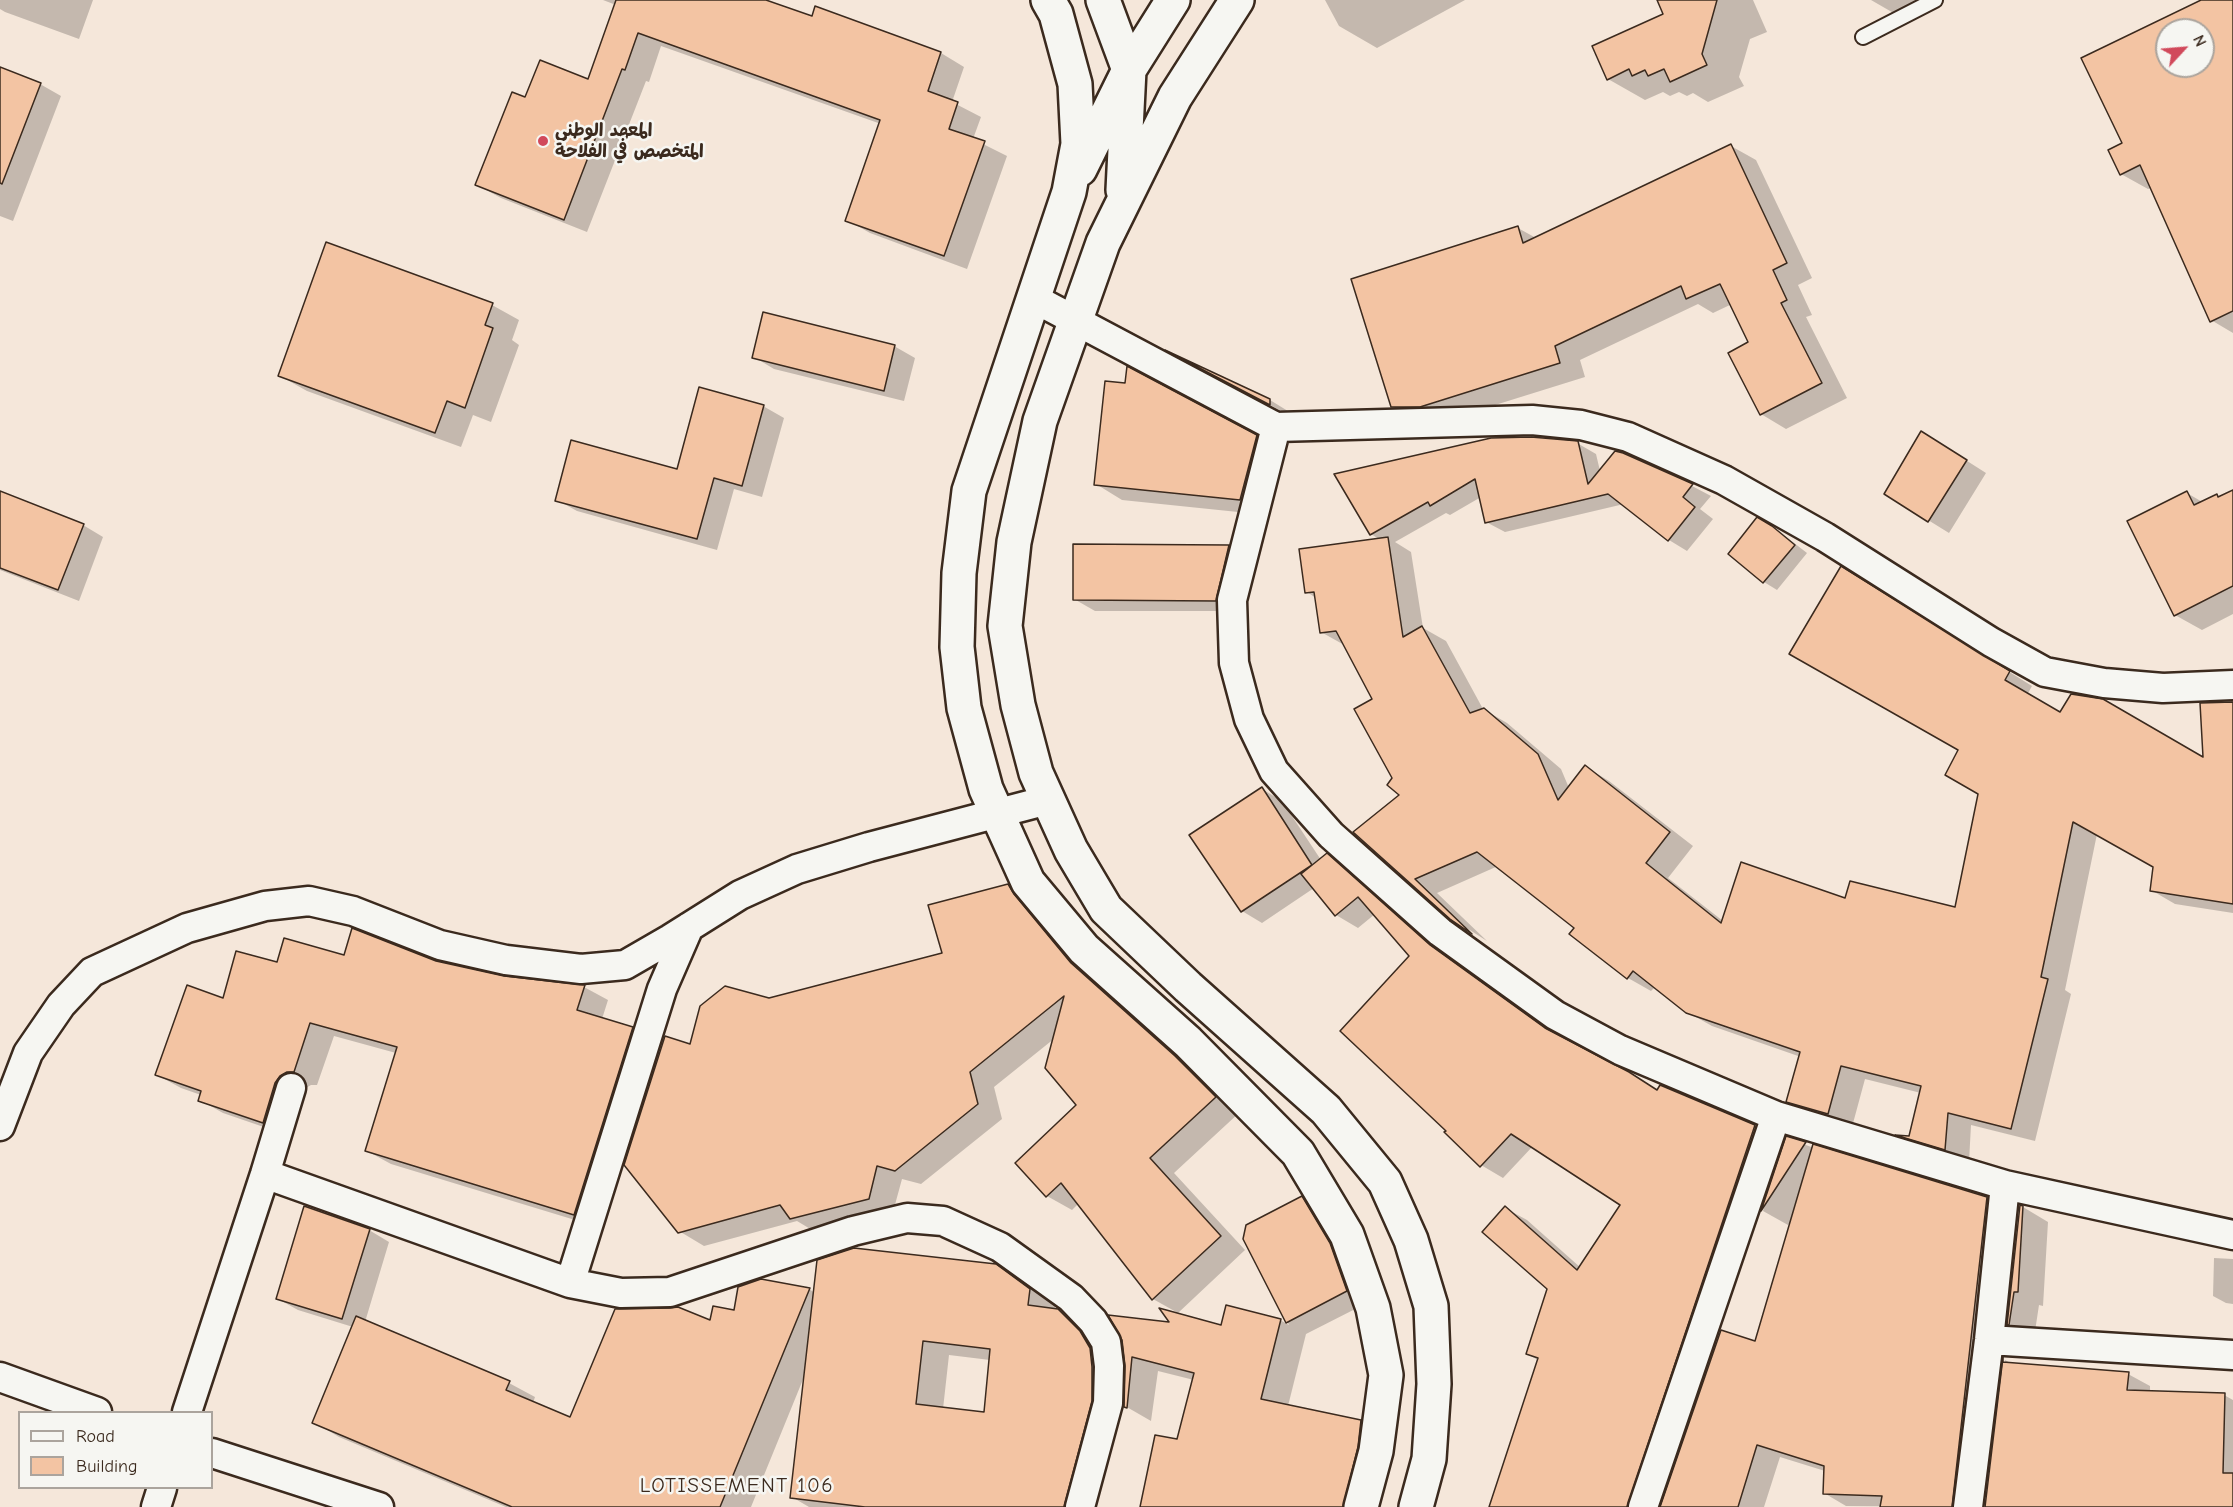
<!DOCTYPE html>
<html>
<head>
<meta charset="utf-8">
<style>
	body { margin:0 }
	#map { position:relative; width:2233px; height:1507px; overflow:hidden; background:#f5e7da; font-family:"Comic Neue",sans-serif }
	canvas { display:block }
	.legend { position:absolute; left:18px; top:1411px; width:195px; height:78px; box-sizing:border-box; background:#f6f6f2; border:2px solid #aba49d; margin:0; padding:8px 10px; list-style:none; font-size:18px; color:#3b2a1e }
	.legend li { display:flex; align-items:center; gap:12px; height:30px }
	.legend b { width:30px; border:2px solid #aba49d }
	.north { position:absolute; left:2155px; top:18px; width:60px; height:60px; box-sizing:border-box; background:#f6f6f2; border:2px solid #aba49d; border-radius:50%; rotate:64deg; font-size:16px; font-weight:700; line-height:24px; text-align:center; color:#3b2a1e }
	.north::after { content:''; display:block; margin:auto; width:21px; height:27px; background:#d1495b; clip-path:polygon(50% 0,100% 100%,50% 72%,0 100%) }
</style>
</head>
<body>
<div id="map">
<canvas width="2233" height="1507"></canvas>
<ul class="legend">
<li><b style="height:8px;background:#f6f6f2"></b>Road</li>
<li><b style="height:16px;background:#f3c4a3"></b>Building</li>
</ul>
<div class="north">N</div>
</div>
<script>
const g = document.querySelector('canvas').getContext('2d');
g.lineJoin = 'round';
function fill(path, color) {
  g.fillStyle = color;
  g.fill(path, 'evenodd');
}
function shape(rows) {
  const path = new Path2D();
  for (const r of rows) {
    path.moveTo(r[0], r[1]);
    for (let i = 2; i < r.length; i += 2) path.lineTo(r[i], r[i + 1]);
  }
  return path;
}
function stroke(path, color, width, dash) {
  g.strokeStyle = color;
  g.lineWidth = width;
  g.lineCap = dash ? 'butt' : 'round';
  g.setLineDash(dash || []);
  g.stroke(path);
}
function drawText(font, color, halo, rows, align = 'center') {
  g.font = font + ' "Comic Neue","Playpen Sans Arabic",sans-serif';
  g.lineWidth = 5;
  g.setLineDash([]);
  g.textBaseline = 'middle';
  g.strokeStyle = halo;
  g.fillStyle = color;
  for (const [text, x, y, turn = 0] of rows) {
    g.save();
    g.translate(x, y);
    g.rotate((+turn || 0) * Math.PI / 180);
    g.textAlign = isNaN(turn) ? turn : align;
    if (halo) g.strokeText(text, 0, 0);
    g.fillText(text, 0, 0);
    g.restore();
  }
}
fill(shape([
	[0,0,93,0,79,39,5,12,0,9],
	[603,0,762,0,813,18,816,8,941,53,964,67,952,102,981,117,973,139,1007,156,967,269,870,233,847,220,881,124,661,46,649,82,646,81,587,232,501,198,477,185,526,99,589,81,616,5],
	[1325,0,1465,0,1377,48,1339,26],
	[1658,0,1753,0,1767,32,1750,39,1739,77,1744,86,1708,102,1693,93,1687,96,1679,92,1670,96,1663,92,1645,100,1608,79,1665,15],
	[1871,0,1927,0,1897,15],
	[2204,0,2233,0,2233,333,2211,320,2151,188,2148,189,2121,174,2124,144,2083,59],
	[2167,30,2203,30,2203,66,2167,66],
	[0,69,40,84,61,96,13,221,0,216],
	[1731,146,1756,160,1812,278,1798,285,1812,315,1806,317,1847,398,1786,429,1761,414,1750,343,1732,304,1713,313,1698,304,1580,360,1585,377,1447,420,1417,421,1392,406,1518,228,1536,238],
	[327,244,492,305,519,320,512,340,519,345,491,422,473,415,461,447,307,391,280,376],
	[894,346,915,358,904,401,774,369,754,357],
	[1189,361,1270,400,1296,416,1296,419],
	[763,406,784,418,762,497,734,489,717,550,577,511,557,500,678,470],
	[1256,437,1283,452,1267,515,1122,500,1096,484],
	[1577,443,1596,454,1600,471,1622,454,1692,486,1711,496,1700,509,1713,519,1687,551,1669,540,1624,504,1505,532,1486,522,1481,497,1450,515,1446,513,1395,542,1411,552,1423,628,1446,641,1483,709,1507,723,1561,769,1569,788,1586,767,1609,781,1693,846,1668,878,1723,921,1846,900,1956,909,1979,796,1960,750,1865,582,2032,686,2027,695,2061,714,2205,760,2201,704,2233,702,2233,913,2175,904,2151,890,2155,867,2097,834,2065,990,2071,994,2035,1141,1971,1125,1969,1162,1921,1148,1902,1137,1910,1137,1921,1093,1865,1079,1852,1127,1811,1115,1788,1101,1801,1057,1712,1026,1687,1012,1655,987,1651,991,1628,978,1576,928,1498,866,1437,893,1487,941,1451,918,1355,832,1401,795,1394,779,1374,700,1346,646,1321,632,1316,598,1307,592,1379,539,1371,534,1337,475],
	[1942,445,1986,473,1949,533,1886,494],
	[2233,491,2233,614,2202,630,2175,615,2187,493,2204,503],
	[0,493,83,525,103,537,79,601,0,570],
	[1757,519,1785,536,1807,553,1777,590,1764,582,1730,554],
	[1229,546,1249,558,1236,611,1095,611,1074,599],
	[1262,789,1282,801,1321,860,1327,855,1349,868,1453,960,1561,1038,1658,1091,1661,1087,1755,1127,1777,1139,1652,1507,1491,1507,1538,1360,1527,1354,1549,1289,1505,1208,1527,1220,1581,1268,1622,1205,1533,1146,1503,1178,1481,1165,1411,956,1375,914,1358,928,1336,915,1314,888,1262,923,1242,911],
	[1008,885,1033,900,1240,1112,1174,1173,1245,1250,1178,1313,1153,1299,1079,1203,1072,1210,1047,1196,1078,1106,1055,1038,994,1087,1002,1119,921,1184,902,1179,893,1212,817,1233,797,1221,704,1246,679,1231,691,1046,769,1000,944,954],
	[345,957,436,963,504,978,584,987,608,1000,602,1019,632,1028,656,1042,598,1227,391,1164,367,1151,396,1053,334,1036,317,1085,311,1085,304,1089,287,1135,223,1113,200,1100,201,1095,181,1088,157,1075,224,1000,278,964],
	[1787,1138,1814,1148,1987,1198,2009,1211,1975,1507,1846,1506,1824,1493,1825,1471,1780,1457,1764,1507,1662,1507,1756,1343,1792,1220,1788,1225,1763,1211],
	[1302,1198,1322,1209,1367,1303,1306,1334,1288,1406,1361,1422,1387,1437,1371,1507,1142,1507,1178,1441,1194,1380,1158,1371,1151,1421,1125,1406,1127,1366,1124,1339,1173,1323,1222,1327,1280,1320,1289,1325,1244,1239],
	[2023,1207,2048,1222,2043,1306,2039,1305,2034,1338,2009,1324],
	[369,1230,389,1242,365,1322,509,1383,535,1397,533,1403,571,1419,711,1322,735,1312,809,1289,815,1293,996,1266,1023,1281,1055,1305,1055,1310,1084,1326,1106,1348,1093,1507,809,1507,792,1497,804,1377,751,1507,506,1507,339,1437,314,1422,353,1327,298,1310,278,1299],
	[949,1355,990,1360,985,1414,943,1409],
	[2214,1258,2233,1259,2233,1304,2226,1303,2213,1296],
	[2005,1360,2012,1364,2128,1374,2150,1386,2150,1393,2224,1395,2233,1400,2233,1507,1986,1507]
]), '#0003');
const building = shape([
	[616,0,766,0,812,16,815,6,941,52,928,91,958,102,949,129,985,141,944,256,845,221,880,120,638,33,625,70,622,69,564,220,475,185,512,92,525,97,540,60,588,79,616,0],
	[1657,0,1717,0,1702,54,1707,65,1670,82,1664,69,1648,76,1645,70,1632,76,1629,69,1607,80,1592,46,1663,14,1657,0],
	[2201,0,2233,0,2233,311,2210,322,2140,165,2120,175,2108,150,2122,143,2081,58,2201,0],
	[2167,30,2203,30,2203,66,2167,66,2167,30],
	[0,67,41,83,2,184,0,183,0,67],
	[1731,144,1787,263,1773,270,1787,300,1781,303,1822,383,1760,415,1728,353,1748,342,1720,284,1686,299,1681,286,1555,346,1560,363,1420,407,1391,407,1351,279,1518,226,1523,243,1731,144],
	[326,242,493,303,485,325,493,328,465,408,447,401,435,433,278,376,326,242],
	[763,312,895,345,884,391,752,358,763,312],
	[1165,350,1270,399,1270,405,1165,350],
	[1127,366,1257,435,1240,500,1094,485,1105,381,1125,383,1127,366],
	[699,387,764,405,742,486,714,478,697,539,555,501,571,440,677,469,699,387],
	[1921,431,1967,460,1928,522,1884,494,1921,431],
	[1531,437,1578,441,1588,484,1615,451,1623,453,1693,484,1683,497,1695,507,1668,541,1608,494,1485,523,1475,479,1430,506,1428,502,1370,535,1334,474,1491,438,1531,437],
	[2233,490,2233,586,2174,616,2127,521,2187,491,2194,505,2217,494,2218,497,2233,490],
	[0,491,84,524,58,590,0,568,0,491],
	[1757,517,1772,526,1795,545,1763,583,1728,554,1757,517],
	[1388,537,1403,637,1422,626,1470,713,1484,708,1538,754,1558,800,1585,765,1670,832,1646,863,1721,923,1741,862,1845,898,1850,881,1955,907,1978,794,1945,775,1958,750,1789,654,1841,566,2010,671,2005,680,2060,712,2071,694,2103,699,2203,757,2200,703,2233,702,2233,904,2150,891,2153,867,2073,822,2041,977,2048,979,2011,1129,1948,1113,1945,1150,1895,1135,1909,1136,1921,1086,1841,1066,1828,1114,1786,1102,1800,1052,1686,1013,1633,971,1627,979,1569,934,1574,928,1477,852,1415,879,1472,934,1450,919,1353,832,1399,795,1387,785,1392,778,1354,709,1372,699,1336,631,1320,633,1314,592,1305,593,1299,549,1388,537],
	[1073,544,1229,545,1216,601,1073,600,1073,544],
	[1262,787,1312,865,1241,912,1189,835,1262,787],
	[1327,853,1430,945,1545,1028,1629,1072,1657,1090,1660,1085,1755,1125,1627,1507,1489,1507,1538,1358,1526,1354,1547,1289,1482,1232,1505,1206,1577,1270,1620,1205,1511,1134,1480,1167,1444,1132,1446,1131,1340,1031,1409,956,1358,897,1335,916,1301,874,1327,853],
	[1008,884,1014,894,1071,963,1175,1056,1216,1097,1150,1158,1221,1236,1152,1300,1061,1183,1046,1197,1015,1163,1076,1105,1045,1068,1064,996,970,1072,978,1104,895,1171,877,1166,869,1199,790,1219,780,1205,678,1233,624,1165,665,1036,690,1044,700,1006,725,986,769,998,942,953,928,905,1008,884],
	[352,928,436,961,504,976,585,985,577,1010,633,1027,574,1215,365,1151,397,1047,310,1023,294,1072,287,1072,280,1076,275,1083,263,1123,198,1101,201,1091,155,1075,187,985,223,998,236,951,277,962,284,938,344,955,352,928],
	[1786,1136,1806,1142,1761,1211,1786,1136],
	[1813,1144,1987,1197,1952,1507,1880,1507,1882,1496,1823,1494,1824,1466,1757,1445,1738,1507,1660,1507,1721,1330,1755,1341,1813,1144],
	[1302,1196,1330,1243,1347,1291,1286,1323,1243,1239,1246,1225,1302,1196],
	[2020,1205,2023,1206,2018,1292,2014,1292,2009,1325,2007,1325,2020,1205],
	[304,1206,370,1229,342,1319,276,1299,304,1206],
	[854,1248,996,1264,1030,1289,1028,1305,1058,1309,1080,1331,1090,1348,1092,1367,1092,1401,1064,1507,865,1507,790,1498,817,1260,854,1248],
	[923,1341,990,1349,984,1412,916,1404,923,1341],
	[761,1279,810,1288,720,1507,512,1507,312,1423,356,1316,510,1381,506,1390,570,1417,615,1309,670,1308,678,1307,710,1320,713,1306,734,1310,738,1287,761,1279],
	[1226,1305,1281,1319,1261,1399,1361,1420,1358,1447,1343,1507,1140,1507,1155,1435,1177,1439,1194,1373,1132,1357,1127,1408,1124,1407,1125,1366,1122,1340,1108,1315,1169,1322,1159,1308,1221,1325,1226,1305],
	[2003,1357,2003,1362,2129,1372,2127,1390,2225,1393,2223,1473,2233,1473,2233,1507,1985,1507,2003,1357]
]);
fill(building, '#f3c4a3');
stroke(building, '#3b2a1e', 1.5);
const service = shape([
	[1863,37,1935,0]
]);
const minor = shape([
	[1033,298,1276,427,1532,420,1581,425,1628,437,1724,480,1825,537,1991,642,2045,672,2104,683,2163,688,2233,685],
	[1276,427,1232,600,1234,663,1249,719,1274,771,1331,835,1440,932,1555,1015,1620,1050,1776,1116,2005,1185,2233,1235],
	[0,1126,28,1053,61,1005,92,972,187,928,265,906,309,901,353,911,440,945,506,960,581,969,625,965,670,939,740,895,797,869,869,847,1048,800],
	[265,1174,570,1283,621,1293,670,1292,853,1231,907,1218,943,1221,1000,1247,1071,1298,1093,1321,1106,1342,1109,1366,1108,1403,1080,1507],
	[570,1283,662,989,689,927],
	[1989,1340,2233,1355],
	[0,1377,97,1412],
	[187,1412,265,1174,291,1088],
	[212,1453,379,1507],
	[156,1507,162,1488],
	[1643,1507,1776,1116],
	[1968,1507,1989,1340,2005,1185]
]);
const tertiary = shape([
	[1048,0,1056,14,1075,84,1078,144,1069,192,969,491,959,573,957,647,964,708,986,789,1028,882,1084,949,1188,1042,1298,1153,1347,1235,1373,1308,1386,1375,1376,1451,1361,1507],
	[1103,0,1129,70,1123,190],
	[1237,0,1175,97,1103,243,1040,421,1014,542,1005,626,1018,705,1036,773,1071,850,1106,909,1188,987,1326,1110,1385,1182,1411,1240,1431,1306,1434,1384,1429,1459,1416,1507],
	[1080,169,1129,70,1173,0]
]);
stroke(service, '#3b2a1e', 18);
stroke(minor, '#3b2a1e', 33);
stroke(tertiary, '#3b2a1e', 38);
stroke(service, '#f6f6f2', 14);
stroke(minor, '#f6f6f2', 28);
stroke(tertiary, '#f6f6f2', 33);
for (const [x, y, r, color] of [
	[543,141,6,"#d1495b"]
]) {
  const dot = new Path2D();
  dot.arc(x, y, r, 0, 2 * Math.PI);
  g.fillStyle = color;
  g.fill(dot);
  stroke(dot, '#f6f6f2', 2);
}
drawText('bold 18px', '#3b2a1e', '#f6f6f2', [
	["المعهد الوطني",555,131],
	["المتخصص في الفلاحة",555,152]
], 'left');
g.letterSpacing = '1.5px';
drawText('21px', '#3b2a1e', '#f6f6f2', [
	["LOTISSEMENT 106",737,1486]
]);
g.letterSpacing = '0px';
</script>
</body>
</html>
